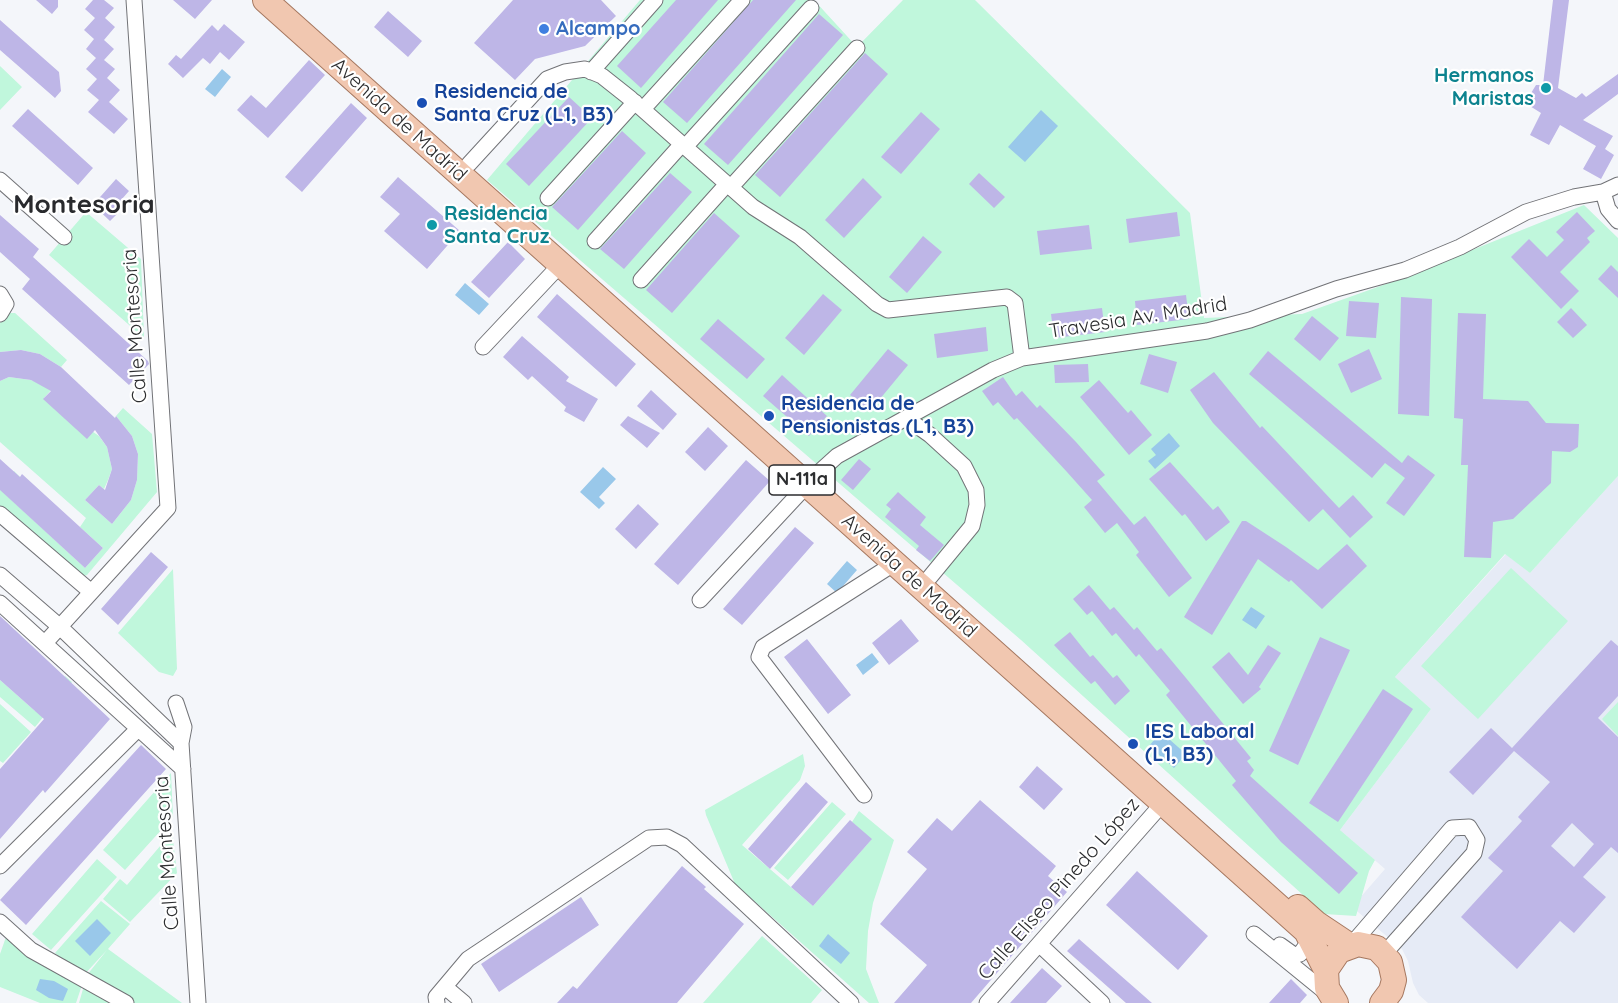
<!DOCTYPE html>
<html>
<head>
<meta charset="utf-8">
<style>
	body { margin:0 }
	canvas { display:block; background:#f4f6fa }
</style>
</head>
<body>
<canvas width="1618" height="1003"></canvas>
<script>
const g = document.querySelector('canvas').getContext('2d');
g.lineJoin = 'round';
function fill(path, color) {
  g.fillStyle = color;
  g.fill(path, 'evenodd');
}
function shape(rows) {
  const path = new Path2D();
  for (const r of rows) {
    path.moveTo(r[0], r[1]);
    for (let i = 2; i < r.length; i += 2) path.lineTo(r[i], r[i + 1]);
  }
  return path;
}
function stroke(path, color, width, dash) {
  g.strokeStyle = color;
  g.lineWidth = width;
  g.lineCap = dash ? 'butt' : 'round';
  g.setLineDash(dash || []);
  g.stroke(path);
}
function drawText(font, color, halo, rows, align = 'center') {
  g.font = font + ' Quicksand,sans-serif';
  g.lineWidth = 4.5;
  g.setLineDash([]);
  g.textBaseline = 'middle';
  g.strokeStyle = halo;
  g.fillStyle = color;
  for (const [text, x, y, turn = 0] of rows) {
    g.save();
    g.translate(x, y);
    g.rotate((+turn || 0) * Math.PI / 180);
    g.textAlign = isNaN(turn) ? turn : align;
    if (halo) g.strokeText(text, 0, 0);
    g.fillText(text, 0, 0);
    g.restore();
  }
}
fill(shape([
	[1618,476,1618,1003,1428,1003,1419,995,1413,983,1408,961,1402,949,1352,907,1385,869,1340,830,1431,709,1395,677,1506,554,1530,573]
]), '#e6ebf6');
fill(shape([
	[640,0,814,0,857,47,903,0,975,0,1190,213,1204,318,1302,314,1400,279,1584,205,1618,238,1618,476,1530,573,1505,554,1395,677,1431,709,1340,830,1375,860,1369,871,1356,916,1324,914,1021,640,487,180],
	[0,66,22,87,0,110],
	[86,212,141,259,144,338,49,255],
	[9,313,15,313,67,360,61,367,40,354,21,350,0,352,0,323],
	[9,377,31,380,52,389,44,398,99,436,107,447,112,469,108,480,104,489,99,485,85,500,112,524,131,500,137,480,138,454,132,436,116,416,123,408,152,434,157,492,87,575,81,577,0,510,0,487,14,471,20,477,5,494,85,568,103,548,80,527,86,518,0,442,0,381],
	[1511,568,1568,621,1478,719,1421,666],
	[173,569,177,669,173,676,159,672,118,633],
	[65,676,72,682,35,727,0,697,0,680,35,711],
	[1618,702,1618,736,1602,719],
	[0,704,31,732,3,763,0,761],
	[803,754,805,766,800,780,742,845,813,906,871,840,852,822,859,811,894,840,873,903,868,931,866,969,879,1003,869,1003,735,884,706,815,705,810],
	[171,773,173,817,125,870,103,850],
	[832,802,846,814,788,880,774,868],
	[172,832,177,873,130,922,103,899,120,879,127,885],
	[97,859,117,877,51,950,32,934],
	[101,901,130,924,108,949,182,1003,79,1003,87,975,107,950,83,976,55,953],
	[762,936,822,990,811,1003,703,1003],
	[6,937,29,954,83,982,76,1003,40,1003,0,987,0,954]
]), '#c0f7dc');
fill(shape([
	[222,69,231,77,215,97,205,89],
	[1041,110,1058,126,1025,162,1008,147],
	[465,283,489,304,479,315,455,295],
	[1169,433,1180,446,1155,469,1148,461,1156,455,1151,449],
	[603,467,616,479,599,497,605,503,599,509,580,492],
	[847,561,857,570,837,593,827,584],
	[1251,607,1265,616,1256,629,1242,620],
	[872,653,879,662,863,675,856,665],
	[1161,732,1186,754,1174,768,1149,746],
	[97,919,111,933,90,956,75,941],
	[828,934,850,953,841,964,819,946],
	[40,979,54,981,68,989,63,1001,49,998,36,990]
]), '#99c8ea');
fill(shape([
	[36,0,58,0,58,7,52,14],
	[93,0,104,0,114,8,105,18,115,27,104,40,114,49,104,60,115,69,107,78,120,90,109,102,128,119,114,134,88,112,99,100,87,90,97,79,86,69,96,58,86,49,94,39,84,30,95,18,85,9],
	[173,0,212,0,195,19],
	[513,0,601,0,616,16,585,46,535,59,515,80,474,43],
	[676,0,718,0,641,88,617,66],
	[753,0,796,0,687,123,663,102],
	[1553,0,1569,0,1558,88,1576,98,1582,93,1586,97,1618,74,1618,94,1583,120,1613,136,1605,149,1614,155,1601,179,1583,169,1596,146,1560,125,1549,145,1530,135,1541,113,1525,103,1536,85,1543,85],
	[388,11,422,41,408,57,374,27],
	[819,14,843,35,728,165,704,144],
	[0,20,59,72,61,91,55,98,0,50],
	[224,24,245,42,229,60,220,52,210,64,203,58,183,78,168,64,176,55,181,59,212,25,218,31],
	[865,53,888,74,780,197,755,175],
	[309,60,325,75,268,138,237,110,251,95,266,108],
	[569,97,592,118,529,186,506,164],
	[351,103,367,118,302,192,285,177],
	[28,109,93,168,78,185,12,126],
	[921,112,940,129,901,174,881,157],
	[622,131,646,153,578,230,552,207],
	[670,173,692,192,624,269,600,249],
	[979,173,1005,197,994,208,969,184],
	[398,177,460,231,427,269,384,231,400,214,380,197],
	[863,178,882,197,844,238,825,220],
	[116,179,129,191,115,207,120,211,110,221,93,205],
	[1177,212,1180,236,1129,243,1126,219],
	[1577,212,1595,231,1587,238,1590,242,1560,272,1579,291,1561,309,1511,257,1529,239,1547,257,1564,240,1556,232],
	[714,213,740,236,672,313,646,290],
	[0,215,39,249,33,257,148,361,149,364,129,385,22,289,30,279,0,252],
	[1089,225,1092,249,1040,255,1037,231],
	[923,236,942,252,907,293,889,277],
	[508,242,525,259,489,298,471,282],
	[1611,265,1618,272,1618,298,1598,279],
	[557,294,636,364,616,387,537,317],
	[823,294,842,310,804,355,785,338],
	[1186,295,1189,319,1137,325,1135,301],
	[1401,297,1432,299,1429,416,1398,414],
	[1349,301,1379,303,1376,338,1346,336],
	[1102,308,1105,332,1054,338,1051,314],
	[1571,308,1587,325,1573,338,1557,322],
	[1458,313,1486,314,1483,399,1528,401,1546,423,1579,424,1578,447,1570,452,1552,451,1551,483,1513,519,1493,522,1491,558,1464,557,1468,465,1461,465,1463,419,1454,418],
	[1312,316,1339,338,1320,361,1294,339],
	[718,319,765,359,747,379,700,339],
	[986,327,988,351,937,358,934,334],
	[522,336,569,377,566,381,598,399,584,422,564,411,566,407,532,376,528,380,503,357],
	[888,349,908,365,870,411,850,395],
	[1369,349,1382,379,1351,393,1338,364],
	[21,350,40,354,61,367,115,418,116,416,132,436,138,454,137,480,131,500,112,524,85,500,99,485,105,490,112,469,107,447,95,430,87,439,43,399,51,391,31,380,9,377,0,381,0,352],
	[1268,351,1402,463,1408,455,1435,475,1404,516,1386,503,1405,478,1385,463,1372,478,1249,374],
	[1149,354,1177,362,1168,393,1140,384],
	[1088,364,1089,382,1055,383,1054,365],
	[1214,372,1260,428,1262,426,1339,508,1353,495,1373,517,1350,538,1323,509,1309,522,1213,423,1190,390],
	[782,375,827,416,809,436,763,396],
	[1003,377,1016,396,1022,391,1037,408,1040,405,1076,442,1105,475,1097,481,1134,525,1145,516,1192,578,1169,597,1136,555,1139,552,1117,523,1105,533,1084,507,1092,500,1067,472,1017,418,1014,420,998,402,993,406,982,391],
	[1099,380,1128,413,1131,410,1152,435,1129,455,1080,397],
	[651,390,677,414,663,430,637,406],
	[628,416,660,433,647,448,620,425],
	[708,427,728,446,705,471,685,452],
	[0,459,20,477,22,474,103,548,85,568,0,490],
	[859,459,871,469,853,490,841,480],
	[746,460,770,481,678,585,654,564],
	[1170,462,1213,510,1218,506,1230,522,1206,541,1185,514,1182,516,1149,479],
	[898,492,926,517,920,525,944,545,930,561,916,550,919,546,885,517,891,509,886,505],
	[638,504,659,524,636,549,615,529],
	[1242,521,1246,521,1286,547,1318,570,1347,544,1367,566,1322,609,1291,580,1289,582,1258,559,1212,635,1184,617],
	[795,527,814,543,742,625,723,609],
	[151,552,168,567,118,625,101,609],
	[1089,585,1110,610,1114,607,1134,630,1137,627,1157,651,1161,648,1186,678,1251,758,1247,761,1254,770,1250,776,1358,873,1339,894,1281,842,1232,785,1236,781,1166,695,1170,691,1139,654,1136,657,1116,633,1112,636,1092,611,1087,615,1073,599],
	[0,616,110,719,45,793,43,790,0,839,0,769,44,719,0,680],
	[901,619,919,641,889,665,872,643],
	[1070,632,1090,657,1093,655,1113,678,1117,675,1130,691,1115,705,1095,681,1091,684,1054,645],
	[1320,637,1350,650,1298,765,1269,751],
	[807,639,851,695,828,714,784,657],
	[1611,640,1618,646,1618,696,1598,718,1618,737,1618,853,1611,847,1583,877,1606,897,1574,933,1560,921,1517,969,1461,917,1503,871,1488,858,1522,821,1518,817,1550,782,1514,751,1473,795,1449,772,1491,728,1512,748],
	[1572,823,1594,844,1574,867,1551,846],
	[1268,645,1281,653,1259,687,1261,689,1243,704,1212,667,1229,652,1248,675],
	[1383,689,1413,709,1338,822,1309,803],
	[141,745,166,769,26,925,0,900],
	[1037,766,1063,789,1044,810,1019,787],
	[806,782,828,802,770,869,748,849],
	[980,800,1056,866,1048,876,1067,892,971,1003,894,1003,927,965,880,924,927,869,907,852,937,818,952,831],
	[850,820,872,839,813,906,791,887],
	[682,866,706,887,704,889,744,924,677,1003,557,1003,573,986,577,989],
	[1137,871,1208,936,1178,970,1106,905],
	[581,897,599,925,499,992,481,964],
	[1079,939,1112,968,1152,1003,1126,1003,1091,972,1067,951],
	[1042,968,1062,986,1046,1003,1010,1003],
	[1291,979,1307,995,1300,1003,1269,1003]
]), '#beb6e7');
const street = shape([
	[591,72,655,0],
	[643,109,742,0],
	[685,147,811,8],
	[469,164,547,79,565,72,585,69,602,76,631,99,753,207,800,237,877,304,888,310,1007,297,1015,303,1022,358],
	[0,180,64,237],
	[731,187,857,48],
	[1603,192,1608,209,1618,221],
	[548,198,635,102],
	[595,241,682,144],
	[641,280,727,184],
	[0,294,6,304,0,314],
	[483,347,561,264],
	[906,418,930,435,964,466,976,490,977,505,972,526,930,577],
	[816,475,837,456,993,370,1022,358,1207,331,1250,320,1336,289,1405,270,1460,247,1526,212,1574,197,1603,192,1618,185],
	[0,514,90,591],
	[0,575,59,626,181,743],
	[700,600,807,485],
	[0,603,183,769],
	[45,643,168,508,134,0],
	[176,703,184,727,181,743,198,1003],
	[864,795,759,657,763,647,895,563],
	[0,866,138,729],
	[0,922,31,950,126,1003],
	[1254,934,1329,995],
	[1039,944,1102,1003],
	[1352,944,1452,828,1469,827,1477,840,1474,853,1384,954],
	[1280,945,1294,955,1300,954,1311,939],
	[445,987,464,1003],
	[437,1003,436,997,468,959,649,838,667,837,682,845,851,1003],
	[987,1003,1163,803]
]);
const primary = shape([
	[265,0,1306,931,1326,970],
	[1298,907,1316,923,1349,945],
	[1336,1003,1327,988,1326,970,1339,951,1358,944,1377,948,1390,962,1394,980,1391,991,1382,1003]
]);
stroke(street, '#727377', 17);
stroke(primary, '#a67860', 26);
stroke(street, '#fff', 15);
stroke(primary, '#f1c7b0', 24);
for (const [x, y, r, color] of [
	[544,29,6,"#3f7fe0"],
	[1546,88,6,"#0f9aa8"],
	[422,103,6,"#1a4fb4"],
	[432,225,6,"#0f9aa8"],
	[769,416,6,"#1a4fb4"],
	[1133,744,6,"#1a4fb4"]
]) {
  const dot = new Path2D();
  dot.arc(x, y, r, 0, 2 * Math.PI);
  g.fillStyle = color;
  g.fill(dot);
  stroke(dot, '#fff', 2);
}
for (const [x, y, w] of [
	[802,480,66]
]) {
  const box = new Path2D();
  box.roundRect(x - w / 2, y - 15, w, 30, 4.5);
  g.fillStyle = '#fff';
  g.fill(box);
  stroke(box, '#2c2d2f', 1.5);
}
drawText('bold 18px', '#2c2d2f', null, [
	["N-111a",802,480]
]);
drawText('bold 20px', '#366cbe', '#fff', [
	["Alcampo",556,29]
], 'left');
drawText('bold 20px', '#0d838f', '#fff', [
	["Hermanos",1534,76],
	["Maristas",1534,99],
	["Residencia",444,214,"left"],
	["Santa Cruz",444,237,"left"]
], 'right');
drawText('bold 20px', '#164399', '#fff', [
	["Residencia de",434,92],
	["Santa Cruz (L1, B3)",434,115],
	["Residencia de",781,404],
	["Pensionistas (L1, B3)",781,427],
	["IES Laboral",1145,732],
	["(L1, B3)",1145,755]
], 'left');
drawText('20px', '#2c2d2f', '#fff', [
	["Avenida de Madrid",399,120,42],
	["Travesia Av. Madrid",1138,318,-9],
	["Calle Montesoria",135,326,-94],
	["Avenida de Madrid",909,576,42],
	["Calle Montesoria",167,853,-94],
	["Calle Eliseo Pinedo López",1059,889,-49]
]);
drawText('bold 26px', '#292a2d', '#fff', [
	["Montesoria",84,205]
]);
</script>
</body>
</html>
